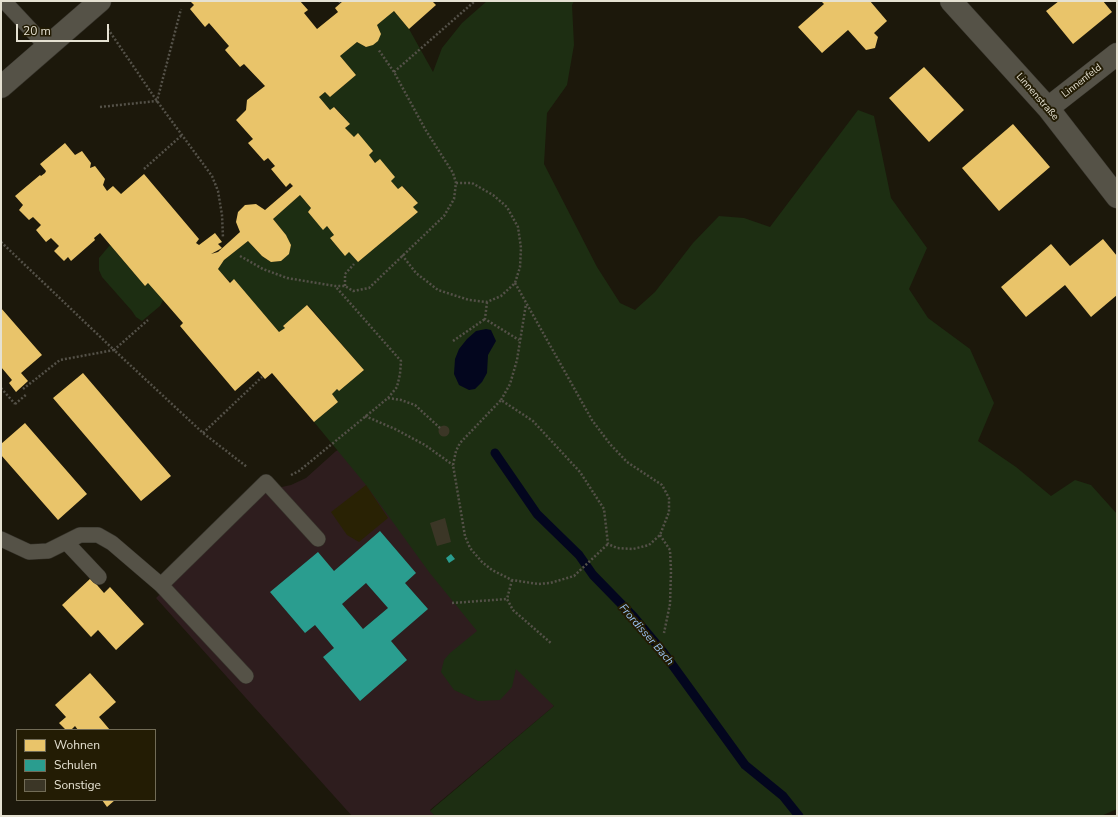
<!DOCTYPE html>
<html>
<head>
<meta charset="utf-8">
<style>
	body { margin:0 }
	#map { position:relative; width:1118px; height:817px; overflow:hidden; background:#1c180b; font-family:"Nunito Sans",sans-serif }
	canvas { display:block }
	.frame { position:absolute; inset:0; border:2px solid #e5e1d2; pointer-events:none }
	.legend { position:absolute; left:16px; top:729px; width:140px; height:72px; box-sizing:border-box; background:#231c04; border:1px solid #716b56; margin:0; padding:5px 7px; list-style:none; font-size:12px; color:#e5e1d2 }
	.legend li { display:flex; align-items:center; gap:8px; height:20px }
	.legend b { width:20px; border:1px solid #716b56 }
	.scale { position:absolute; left:16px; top:24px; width:93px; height:18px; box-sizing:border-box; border:2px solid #e5e1d2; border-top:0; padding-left:5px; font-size:12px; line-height:14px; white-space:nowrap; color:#e5e1d2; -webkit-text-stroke:3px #231c04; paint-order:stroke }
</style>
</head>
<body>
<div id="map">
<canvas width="1118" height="817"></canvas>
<div class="frame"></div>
<ul class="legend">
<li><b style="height:11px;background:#e9c46a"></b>Wohnen</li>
<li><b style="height:11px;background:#2a9d8f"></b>Schulen</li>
<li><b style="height:11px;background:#3b3626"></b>Sonstige</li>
</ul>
<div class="scale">20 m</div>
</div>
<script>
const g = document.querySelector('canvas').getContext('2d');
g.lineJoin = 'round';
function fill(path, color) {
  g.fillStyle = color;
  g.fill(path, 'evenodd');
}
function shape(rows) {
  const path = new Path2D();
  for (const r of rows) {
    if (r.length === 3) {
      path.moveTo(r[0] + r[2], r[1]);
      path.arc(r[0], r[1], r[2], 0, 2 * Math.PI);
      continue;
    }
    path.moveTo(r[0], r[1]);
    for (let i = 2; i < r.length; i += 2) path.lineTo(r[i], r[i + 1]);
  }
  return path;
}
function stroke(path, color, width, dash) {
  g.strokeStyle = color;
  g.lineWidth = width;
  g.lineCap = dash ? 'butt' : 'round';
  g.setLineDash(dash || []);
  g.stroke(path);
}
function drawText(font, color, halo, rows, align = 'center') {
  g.font = font + ' "Nunito Sans",sans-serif';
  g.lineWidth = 4;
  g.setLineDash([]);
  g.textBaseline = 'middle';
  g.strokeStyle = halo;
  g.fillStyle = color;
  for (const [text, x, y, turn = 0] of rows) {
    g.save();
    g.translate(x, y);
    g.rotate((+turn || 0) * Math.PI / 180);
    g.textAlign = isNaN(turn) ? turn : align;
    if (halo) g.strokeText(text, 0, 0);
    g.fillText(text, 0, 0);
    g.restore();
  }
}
fill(shape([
	[348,445,554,706,430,810,435,816,352,816,156,598,268,490,291,485,306,478,336,451]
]), '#2e1d1e');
fill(shape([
	[487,1,574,1,572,5,574,45,567,85,547,113,544,164,597,267,620,303,635,310,655,292,693,243,719,216,744,218,770,227,858,110,874,116,891,198,927,248,909,289,928,318,970,349,994,403,978,441,1016,467,1051,496,1075,480,1091,485,1117,514,1117,809,1101,816,435,816,430,811,554,706,516,669,512,687,500,700,478,701,454,690,441,672,444,660,450,653,477,631,429,572,366,485,314,422,338,402,332,394,337,389,339,391,364,370,308,305,283,326,285,328,279,332,234,280,229,281,218,269,224,260,248,241,262,256,271,262,281,261,288,254,291,245,286,235,273,219,300,195,311,208,308,212,323,229,327,226,334,235,330,238,344,255,349,252,358,262,418,212,413,207,418,203,403,186,398,189,369,155,373,151,354,137,345,128,350,124,335,107,330,110,319,97,325,92,330,97,356,75,340,56,357,42,366,47,381,34,377,25,394,11,409,29,433,72,442,48,462,23],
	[110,245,145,286,148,283,163,300,160,306,142,321,136,317,132,311,102,277,99,270,99,258]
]), '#1d2e12');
fill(shape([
	[366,485,388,518,359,542,347,535,331,512]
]), '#292204');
fill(shape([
	[486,329,491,330,496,341,488,355,487,373,482,382,475,389,469,390,459,385,454,374,455,359,459,349,467,339,476,331]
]), '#03061e');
fill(shape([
	[190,1,300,1,308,10,304,13,317,29,338,12,335,8,343,1,432,1,436,5,409,29,394,11,377,25,381,34,378,41,373,45,366,47,357,42,340,56,356,75,330,97,325,92,319,97,330,110,334,107,350,124,345,128,354,137,358,133,373,151,369,155,375,163,380,159,395,177,391,181,398,189,402,186,418,203,413,207,418,212,358,262,349,252,345,256,330,238,334,235,327,226,323,230,308,212,311,208,300,195,273,219,286,235,291,245,289,254,281,261,271,262,262,256,248,241,224,260,218,269,230,283,234,279,279,332,285,328,283,326,307,305,364,370,339,391,337,389,332,394,338,402,314,422,272,373,265,379,258,371,235,391,180,326,183,323,163,300,148,283,145,286,100,233,94,238,95,240,71,261,68,257,64,261,54,251,59,246,51,238,46,242,36,230,41,225,33,217,29,220,19,210,23,205,15,196,40,175,41,176,45,173,46,171,40,164,65,143,75,155,82,151,91,163,90,168,95,166,105,179,103,185,107,191,113,186,121,194,144,174,199,239,196,243,199,245,215,233,222,242,218,244,222,248,211,254,218,252,240,232,236,222,238,212,245,205,256,204,265,210,293,186,290,183,286,187,271,169,275,166,268,158,264,161,248,143,253,139,236,120,246,110,247,100,265,86,244,64,240,67,225,50,229,46,209,23,205,27,190,9,194,5],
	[823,1,870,1,887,21,874,33,878,37,875,48,866,50,848,30,822,53,798,27,824,4,822,2],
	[1059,1,1103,1,1112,12,1073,44,1046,11],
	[924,67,964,110,929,142,889,98],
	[1013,124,1050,167,999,211,962,168],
	[1103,239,1117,256,1117,295,1091,317,1065,285,1026,317,1001,287,1051,244,1070,266],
	[1,308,42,355,21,373,28,381,16,392,9,383,12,380,1,367],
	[83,373,171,476,141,501,53,398],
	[25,423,87,494,58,520,1,455,1,444],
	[91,578,104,593,110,587,144,624,116,650,98,630,91,637,62,605],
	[90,673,116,702,99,717,110,730,78,730,75,726,71,730,66,730,59,723,66,717,55,705],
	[102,800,115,800,107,807]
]), '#e9c46a');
fill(shape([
	[380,531,416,573,405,583,428,609,391,641,407,660,360,701,323,657,334,648,315,625,305,633,270,592,318,552,334,571],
	[366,583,388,608,363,629,342,604],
	[451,554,455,559,449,563,446,558]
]), '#2a9d8f');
stroke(shape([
	[495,453,537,514,579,555,593,575,633,616,663,652,745,765,783,796,799,816]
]), '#03061e', 9);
fill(shape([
	[444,431,5.5],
	[445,518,451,542,437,546,430,523]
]), '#3b3626');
const lane = shape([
	[4,1,47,47],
	[1,539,29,552,48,551,80,535,98,535,112,543,161,585],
	[66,542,99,577],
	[246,676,161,585,266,482,318,539]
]);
const street = shape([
	[951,1,1048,108,1117,197],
	[1,87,100,1],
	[1048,108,1117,54]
]);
stroke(lane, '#37342c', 16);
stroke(street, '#37342c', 23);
stroke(shape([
	[339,1,341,3],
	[108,29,157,101,212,176,218,191,222,215,223,238],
	[394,72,475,1],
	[100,107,157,101,181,9],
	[144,169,182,135],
	[1,242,114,350,148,320],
	[402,255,416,273,438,290,469,300,487,302,501,296,515,283,520,267,521,248,518,227,507,207,493,195,472,183,456,183],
	[240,256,263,269,287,278,335,286,345,286,353,291,369,288,444,216,454,199,456,183,453,173,425,129,394,72,378,49],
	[515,283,592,420,610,444,627,462,662,485,669,498,669,512,660,535,649,545,633,549,617,548,608,544,604,509,580,472,533,421,501,400,460,443,456,451,453,465,465,536,470,548,482,562,492,570,512,580,538,584,550,583,574,576,608,544],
	[345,286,345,274,354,264],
	[487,302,485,319,519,340],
	[453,341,485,319],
	[23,389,60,360,114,350,203,433,247,467],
	[388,398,401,400,415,405,440,428],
	[501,400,510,384,517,360,526,304],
	[15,404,27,394],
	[365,416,395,429,425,445,453,465],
	[203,433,262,377],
	[291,475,299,471,388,398,397,387,400,374,401,361,335,286],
	[660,535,670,550,671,571,670,604,664,633],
	[512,580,507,599,513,610,552,644],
	[452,603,507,599]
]), '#545148', 2.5, [2, 2]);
stroke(lane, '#555247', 15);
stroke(street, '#555247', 22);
stroke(shape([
	[1,388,15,404]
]), '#545148', 2.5, [2, 2]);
drawText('10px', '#e5e1d2', '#231c04', [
	["Linnenfeld",1082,81,-38],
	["Linnenstraße",1037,97,49]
]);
drawText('italic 11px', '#9bc4f4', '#231c04', [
	["Frordisser Bach",646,635,49]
]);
</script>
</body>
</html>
